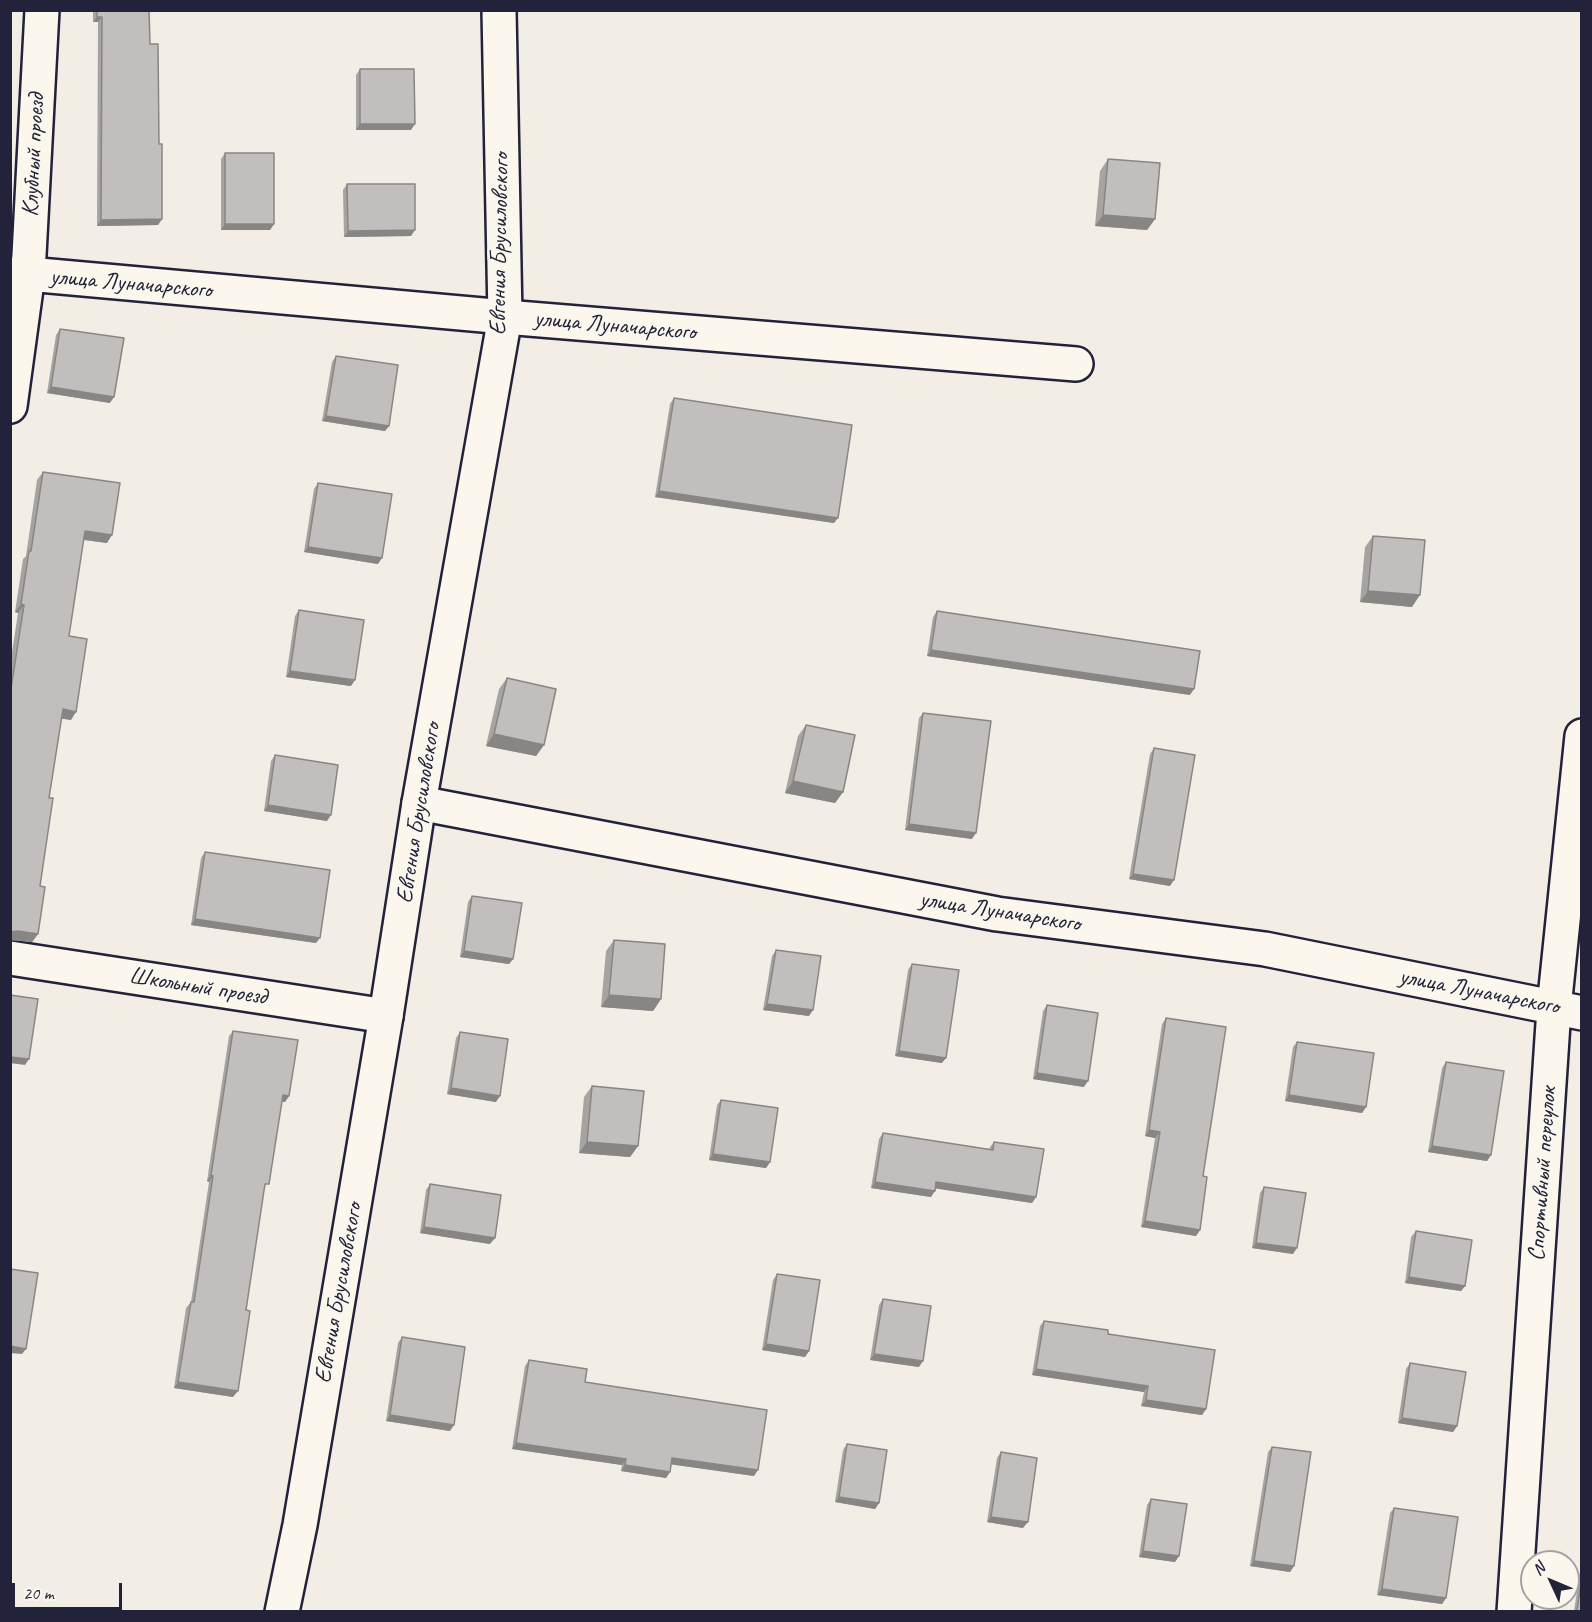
<!DOCTYPE html>
<html>
<head>
<meta charset="utf-8">
<style>
	body { margin:0 }
	#map { position:relative; width:1592px; height:1622px; overflow:hidden; background:#f2eee5; font-family:Caveat,sans-serif }
	canvas { display:block }
	.frame { position:absolute; inset:0; border:12px solid #22223b; pointer-events:none }
	.north { position:absolute; left:1520px; top:1550px; width:60px; height:60px; box-sizing:border-box; background:#fbf7ec; border:2px solid #a4a2a5; border-radius:50%; rotate:314deg; font-size:16px; font-weight:700; line-height:24px; text-align:center; color:#22223b }
	.north::after { content:''; display:block; margin:auto; width:21px; height:27px; background:#22223b; clip-path:polygon(50% 0,100% 100%,50% 72%,0 100%) }
	.scale { position:absolute; left:12px; top:1583px; width:110px; height:27px; box-sizing:border-box; border:3px solid #22223b; border-top:0; padding-left:8px; font-size:18px; line-height:21px; white-space:nowrap; color:#22223b; -webkit-text-stroke:4px #fbf7ec; paint-order:stroke }
</style>
</head>
<body>
<div id="map">
<canvas width="1592" height="1622"></canvas>
<div class="frame"></div>
<div class="north">N</div>
<div class="scale">20 m</div>
</div>
<script>
const g = document.querySelector('canvas').getContext('2d');
g.lineJoin = 'round';
function shape(rows) {
  const path = new Path2D();
  for (const r of rows) {
    path.moveTo(r[0], r[1]);
    for (let i = 2; i < r.length; i += 2) path.lineTo(r[i], r[i + 1]);
  }
  return path;
}
function stroke(path, color, width, dash) {
  g.strokeStyle = color;
  g.lineWidth = width;
  g.lineCap = dash ? 'butt' : 'round';
  g.setLineDash(dash || []);
  g.stroke(path);
}
function fill(path, color) {
  g.fillStyle = color;
  g.fill(path, 'evenodd');
}
function drawText(font, color, halo, rows, align = 'center') {
  g.font = font + ' Caveat,sans-serif';
  g.lineWidth = 5;
  g.setLineDash([]);
  g.textBaseline = 'middle';
  g.strokeStyle = halo;
  g.fillStyle = color;
  for (const [text, x, y, turn = 0] of rows) {
    g.save();
    g.translate(x, y);
    g.rotate((+turn || 0) * Math.PI / 180);
    g.textAlign = isNaN(turn) ? turn : align;
    if (halo) g.strokeText(text, 0, 0);
    g.fillText(text, 0, 0);
    g.restore();
  }
}
const minor = shape([
	[10,274,28,274,505,317,1076,364],
	[10,406,28,274,42,10],
	[419,803,997,914,1265,949,1582,1013],
	[10,958,386,1016],
	[1514,1612,1554,1008,1582,736]
]);
const tertiary = shape([
	[282,1612,300,1525,386,1016,419,803,505,317,499,10]
]);
stroke(minor, '#22223b', 38);
stroke(tertiary, '#22223b', 38);
stroke(minor, '#fbf7ec', 33);
stroke(tertiary, '#fbf7ec', 33);
fill(shape([
	[93,10,149,10,150,44,159,144,162,219,158,225,97,226,98,22,93,22],
	[360,69,411,130,356,130,356,75],
	[225,153,274,224,270,230,221,230,221,159],
	[1108,159,1155,219,1147,230,1095,226,1100,171],
	[347,184,411,236,344,237,343,190],
	[60,329,110,403,47,393,56,335],
	[336,356,389,426,385,431,322,421,332,362],
	[674,398,834,523,655,497,670,404],
	[43,472,107,543,83,540,69,636,71,720,61,718,49,798,40,886,38,934,32,942,10,940,10,665,18,613,15,612,23,559,26,556,37,480],
	[318,483,378,564,304,552,314,489],
	[1373,536,1412,607,1360,602,1365,547],
	[299,610,351,686,286,677,295,616],
	[937,611,1190,695,927,656,933,617],
	[507,678,544,745,536,756,486,746,499,689],
	[923,713,972,839,905,830,919,718],
	[806,725,843,792,835,803,785,793,798,736],
	[1154,748,1170,886,1129,879,1150,754],
	[275,755,327,821,264,811,271,761],
	[205,852,316,943,191,925,201,858],
	[472,896,513,959,509,964,460,957,468,902],
	[614,940,661,999,653,1011,601,1007,606,951],
	[776,950,809,1016,763,1010,772,956],
	[912,964,942,1063,895,1056,908,970],
	[1047,1005,1084,1087,1033,1079,1043,1011],
	[1166,1018,1203,1176,1200,1230,1196,1236,1141,1227,1155,1138,1145,1136,1162,1024],
	[233,1031,289,1096,285,1102,282,1101,264,1190,233,1397,174,1388,186,1308,191,1302,209,1182,207,1181,229,1036],
	[460,1032,496,1102,447,1094,456,1038],
	[1297,1042,1366,1107,1362,1113,1285,1101,1293,1047],
	[1446,1062,1491,1155,1487,1161,1428,1152,1442,1068],
	[592,1086,638,1146,630,1157,579,1153,584,1097],
	[721,1100,770,1162,766,1168,709,1160,717,1105],
	[883,1133,989,1150,990,1147,994,1142,1036,1197,1032,1203,935,1188,931,1197,871,1188,879,1139],
	[430,1184,490,1244,420,1233,426,1190],
	[1264,1187,1293,1254,1252,1248,1260,1193],
	[1416,1231,1465,1286,1461,1291,1405,1283,1411,1237],
	[777,1274,809,1351,805,1357,762,1350,773,1280],
	[883,1299,919,1367,870,1360,879,1305],
	[1044,1321,1108,1334,1206,1409,1202,1415,1141,1406,1144,1392,1032,1375,1040,1326],
	[402,1337,450,1431,386,1421,398,1343],
	[529,1360,754,1476,671,1464,670,1472,666,1478,621,1471,622,1465,512,1449,525,1366],
	[1410,1363,1457,1426,1453,1432,1398,1423,1406,1369],
	[847,1444,879,1503,875,1509,835,1502,843,1450],
	[1272,1447,1294,1566,1290,1572,1250,1566,1268,1452],
	[1001,1452,1023,1528,987,1522,997,1458],
	[1151,1499,1179,1556,1175,1562,1139,1557,1147,1505],
	[1394,1508,1446,1598,1442,1604,1377,1595,1390,1513],
	[1581,1565,1581,1611,1574,1611]
]), '#a7a3a3');
fill(shape([
	[97,17,102,17,98,22,93,22],
	[360,124,415,124,411,130,356,130],
	[1103,215,1155,219,1147,230,1095,226],
	[162,219,158,225,97,226,101,220],
	[225,224,274,224,270,230,221,230],
	[415,230,411,236,344,237,348,231],
	[51,387,114,397,110,403,47,393],
	[326,416,389,426,385,431,322,421],
	[659,491,838,518,834,523,655,497],
	[85,531,112,535,107,543,79,539],
	[308,547,382,558,378,564,304,552],
	[1368,591,1420,595,1412,607,1360,602],
	[21,604,24,605,18,613,15,612],
	[931,650,1194,689,1190,695,927,656],
	[290,671,355,680,351,686,286,677],
	[63,709,76,712,71,720,57,718],
	[494,734,544,745,536,756,486,746],
	[793,781,843,792,835,803,785,793],
	[268,805,331,815,327,821,264,811],
	[909,824,976,833,972,839,905,830],
	[1133,874,1174,880,1170,886,1129,879],
	[195,919,320,938,316,943,191,925],
	[18,931,38,934,32,942,10,940,10,932],
	[464,951,513,959,509,964,460,957],
	[609,995,661,999,653,1011,601,1007],
	[767,1004,813,1010,809,1016,763,1010],
	[899,1051,946,1058,942,1063,895,1056],
	[10,1057,29,1059,25,1065,10,1063],
	[1037,1073,1088,1081,1084,1087,1033,1079],
	[451,1088,500,1096,496,1102,447,1094],
	[283,1095,289,1096,285,1102,279,1101],
	[1289,1095,1366,1107,1362,1113,1285,1101],
	[1149,1130,1160,1132,1155,1138,1145,1136],
	[587,1142,638,1146,630,1157,579,1153],
	[1432,1146,1491,1155,1487,1161,1428,1152],
	[713,1154,770,1162,766,1168,709,1160],
	[211,1175,213,1176,209,1182,207,1181],
	[875,1182,935,1191,931,1197,871,1188],
	[936,1182,1036,1197,1032,1203,932,1188],
	[1145,1221,1200,1230,1196,1236,1141,1227],
	[424,1227,495,1238,490,1244,420,1233],
	[1256,1243,1297,1248,1293,1254,1252,1248],
	[1409,1277,1465,1286,1461,1291,1405,1283],
	[766,1344,809,1351,805,1357,762,1350],
	[10,1346,26,1349,22,1354,10,1353],
	[874,1354,923,1361,919,1367,870,1360],
	[1036,1369,1148,1386,1144,1392,1032,1375],
	[178,1382,238,1391,233,1397,174,1388],
	[1146,1400,1206,1409,1202,1415,1141,1406],
	[390,1415,454,1425,450,1431,386,1421],
	[1402,1418,1457,1426,1453,1432,1398,1423],
	[516,1443,626,1459,622,1465,512,1449],
	[672,1458,758,1470,754,1476,668,1464],
	[625,1465,670,1472,666,1478,621,1471],
	[839,1497,879,1503,875,1509,835,1502],
	[991,1517,1028,1522,1023,1528,987,1522],
	[1143,1551,1179,1556,1175,1562,1139,1557],
	[1254,1561,1294,1566,1290,1572,1250,1566],
	[1382,1589,1446,1598,1442,1604,1377,1595]
]), '#888585');
const building = shape([
	[97,10,149,10,150,44,158,44,159,144,162,144,162,219,101,220,102,17,97,17,97,10],
	[360,69,414,69,415,124,360,124,360,69],
	[225,153,274,153,274,224,225,224,225,153],
	[1108,159,1160,163,1155,219,1103,215,1108,159],
	[347,184,415,184,415,230,348,231,347,184],
	[60,329,124,338,114,397,51,387,60,329],
	[336,356,398,365,389,426,326,416,336,356],
	[674,398,852,425,838,518,659,491,674,398],
	[43,472,120,483,112,535,85,531,69,636,87,639,76,712,63,709,49,798,53,798,40,886,45,887,38,934,18,931,10,932,10,695,24,605,21,604,29,551,31,551,43,472],
	[318,483,392,494,382,558,308,547,318,483],
	[1373,536,1425,540,1420,595,1368,591,1373,536],
	[299,610,364,620,355,680,290,671,299,610],
	[937,611,1200,651,1194,689,931,650,937,611],
	[507,678,556,689,544,745,494,734,507,678],
	[923,713,991,721,976,833,909,824,923,713],
	[806,725,855,735,843,792,793,781,806,725],
	[1154,748,1195,755,1174,880,1133,874,1154,748],
	[275,755,338,765,331,815,268,805,275,755],
	[205,852,330,870,320,938,195,919,205,852],
	[472,896,522,903,513,959,464,951,472,896],
	[614,940,665,944,661,999,609,995,614,940],
	[776,950,821,956,813,1010,767,1004,776,950],
	[912,964,959,970,946,1058,899,1051,912,964],
	[10,995,38,999,29,1059,10,1057,10,995],
	[1047,1005,1098,1013,1088,1081,1037,1073,1047,1005],
	[1166,1018,1226,1027,1203,1176,1207,1177,1200,1230,1145,1221,1160,1132,1149,1130,1166,1018],
	[233,1031,298,1040,289,1096,283,1095,269,1184,265,1184,246,1310,250,1311,238,1391,178,1382,191,1302,194,1302,213,1176,211,1175,233,1031],
	[460,1032,508,1039,500,1096,451,1088,460,1032],
	[1297,1042,1374,1053,1366,1107,1289,1095,1297,1042],
	[1446,1062,1504,1071,1491,1155,1432,1146,1446,1062],
	[592,1086,644,1091,638,1146,587,1142,592,1086],
	[721,1100,778,1108,770,1162,713,1154,721,1100],
	[883,1133,993,1150,994,1142,1044,1149,1036,1197,936,1182,935,1191,875,1182,883,1133],
	[430,1184,501,1195,495,1238,424,1227,430,1184],
	[1264,1187,1306,1193,1297,1248,1256,1243,1264,1187],
	[1416,1231,1472,1240,1465,1286,1409,1277,1416,1231],
	[10,1269,38,1273,26,1349,10,1346,10,1269],
	[777,1274,820,1280,809,1351,766,1344,777,1274],
	[883,1299,931,1306,923,1361,874,1354,883,1299],
	[1044,1321,1108,1330,1108,1334,1215,1350,1206,1409,1146,1400,1148,1386,1036,1369,1044,1321],
	[402,1337,465,1347,454,1425,390,1415,402,1337],
	[529,1360,587,1369,585,1382,767,1410,758,1470,672,1458,670,1472,625,1465,626,1459,516,1443,529,1360],
	[1410,1363,1466,1372,1457,1426,1402,1418,1410,1363],
	[847,1444,887,1450,879,1503,839,1497,847,1444],
	[1272,1447,1311,1452,1294,1566,1254,1561,1272,1447],
	[1001,1452,1037,1458,1028,1522,991,1517,1001,1452],
	[1151,1499,1187,1504,1179,1556,1143,1551,1151,1499],
	[1394,1508,1458,1517,1446,1598,1382,1589,1394,1508],
	[1581,1583,1581,1611,1577,1611,1581,1583]
]);
fill(building, '#c2bebe');
stroke(building, '#888585', 1.5);
drawText('24px', '#22223b', '#fbf7ec', [
	["Клубный проезд",34,155,-87],
	["Евгения Брусиловского",500,244,-89],
	["улица Луначарского",131,284,5],
	["улица Луначарского",615,326,5],
	["Евгения Брусиловского",419,813,-81],
	["улица Луначарского",1000,912,9],
	["Школьный проезд",198,987,9],
	["улица Луначарского",1479,992,11],
	["Спортивный переулок",1543,1174,-86],
	["Евгения Брусиловского",339,1293,-80]
]);
</script>
</body>
</html>
